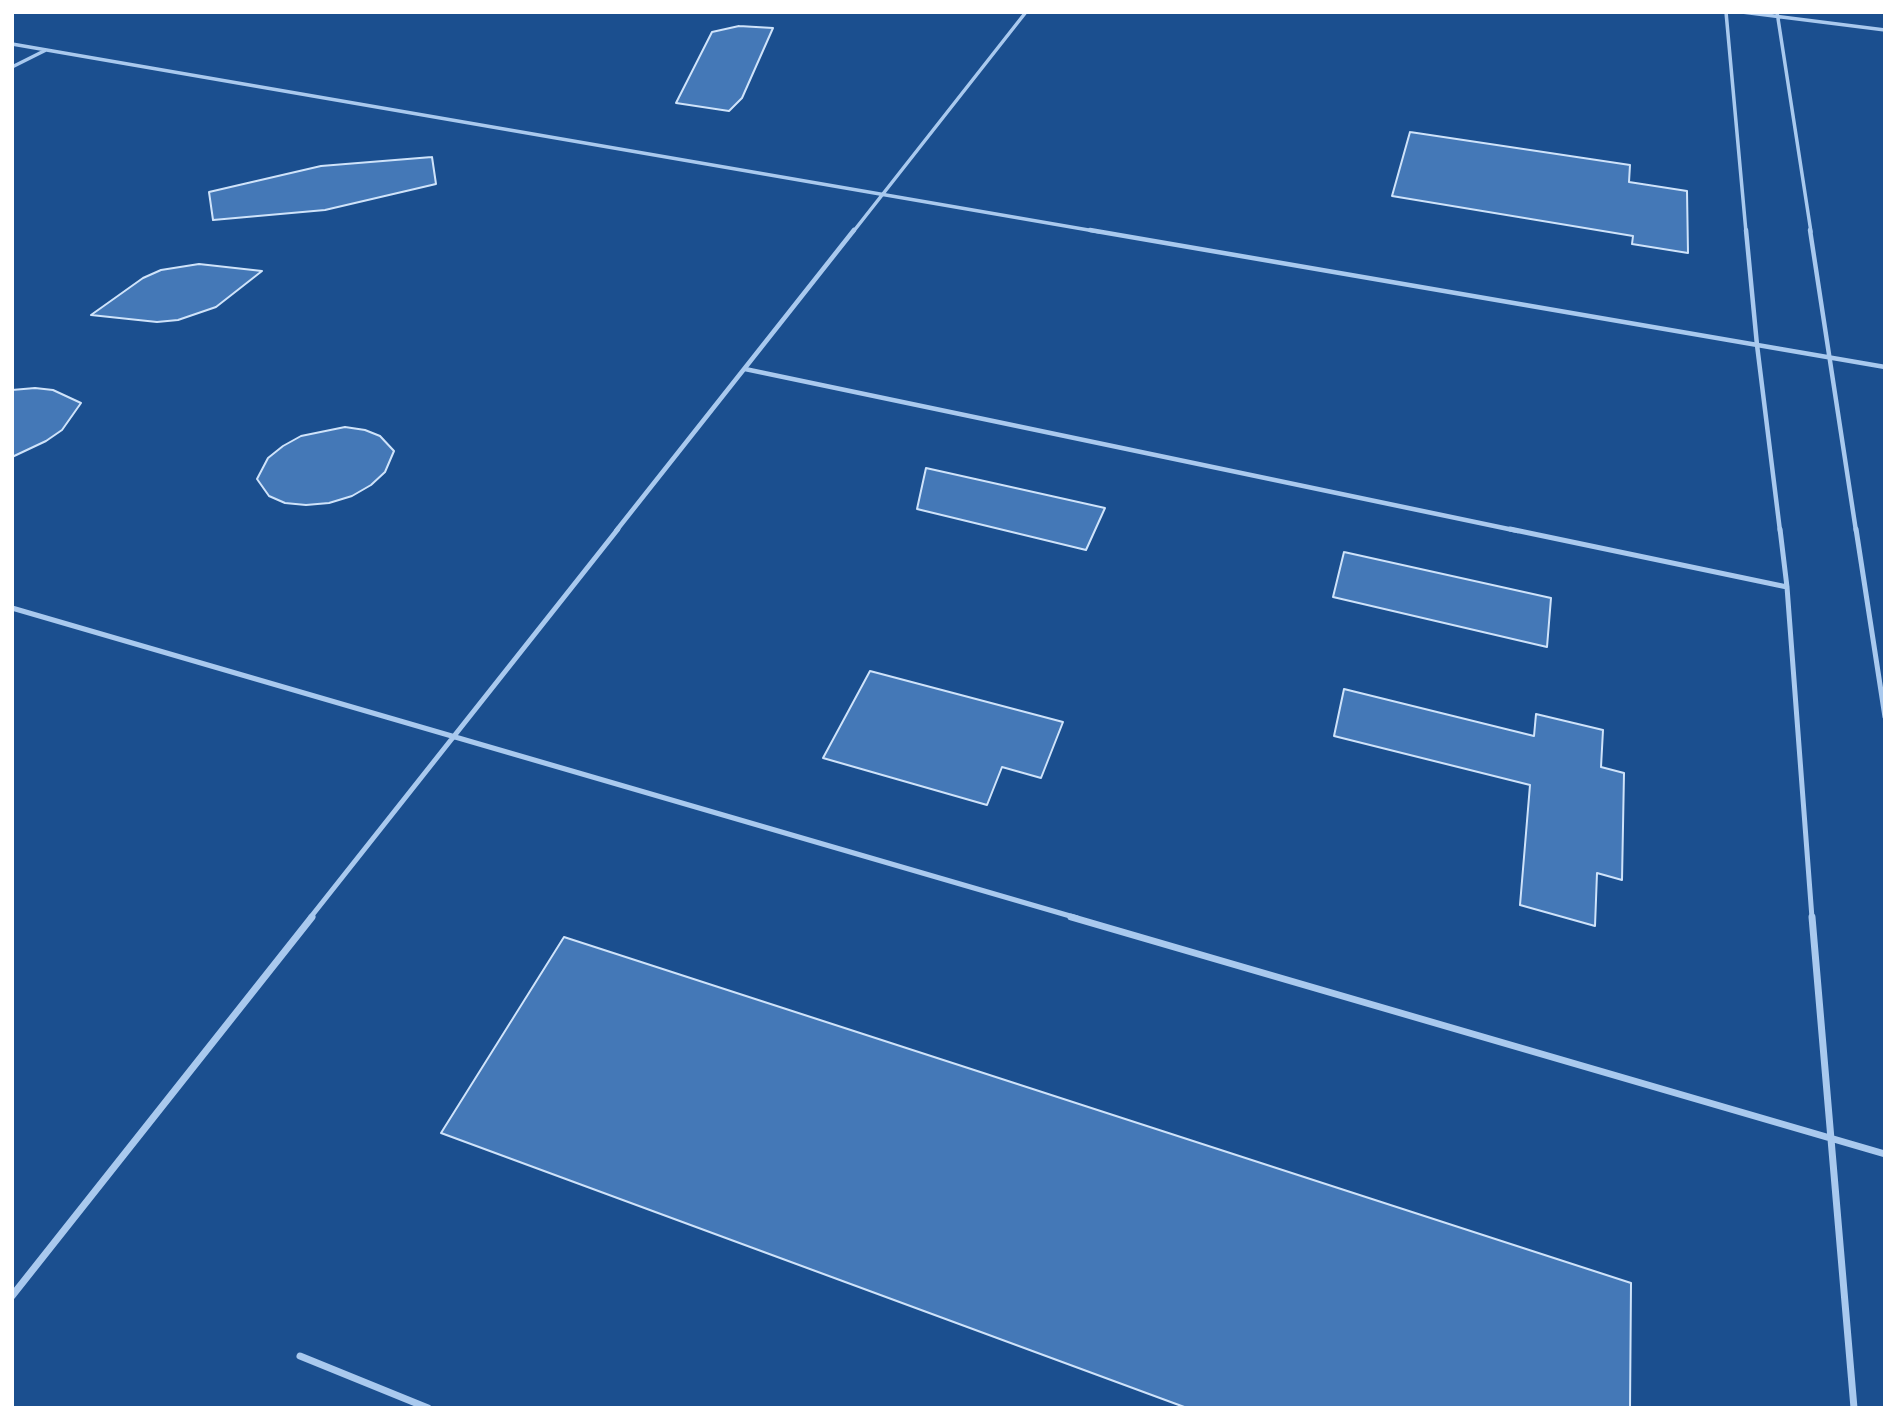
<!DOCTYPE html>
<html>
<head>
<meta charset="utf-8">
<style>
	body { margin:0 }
	#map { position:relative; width:1897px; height:1420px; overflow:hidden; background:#1b4f8f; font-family:Mulish,sans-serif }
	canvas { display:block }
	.frame { position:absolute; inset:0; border:14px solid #fff; pointer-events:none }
</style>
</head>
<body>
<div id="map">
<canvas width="1897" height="1420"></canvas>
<div class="frame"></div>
</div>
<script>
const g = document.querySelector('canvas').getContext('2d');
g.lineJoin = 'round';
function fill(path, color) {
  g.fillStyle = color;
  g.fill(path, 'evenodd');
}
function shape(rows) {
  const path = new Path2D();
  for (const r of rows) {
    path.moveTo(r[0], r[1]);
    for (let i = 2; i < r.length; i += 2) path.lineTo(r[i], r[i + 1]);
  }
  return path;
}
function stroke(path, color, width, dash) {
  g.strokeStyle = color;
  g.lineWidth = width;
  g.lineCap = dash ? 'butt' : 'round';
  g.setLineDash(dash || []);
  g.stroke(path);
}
const building = shape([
	[739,26,773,28,742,98,729,111,676,103,712,32,739,26],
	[1410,132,1630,165,1629,182,1687,191,1688,253,1632,244,1633,236,1392,196,1410,132],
	[432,157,436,184,325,210,213,220,209,192,321,166,432,157],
	[199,264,262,271,216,307,178,320,157,322,91,315,143,278,161,270,199,264],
	[35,388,53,390,81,403,62,430,46,441,12,457,12,390,35,388],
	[345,427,365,430,380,436,394,451,385,472,371,485,352,496,329,503,306,505,285,503,269,496,257,479,268,458,283,446,301,436,345,427],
	[926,468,1105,508,1086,550,917,509,926,468],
	[1344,552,1551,598,1547,647,1333,597,1344,552],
	[870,671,1063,722,1041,778,1002,767,987,805,823,758,870,671],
	[1344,689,1534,736,1536,714,1603,730,1601,767,1624,773,1622,880,1597,873,1595,926,1520,905,1530,785,1334,736,1344,689],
	[564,937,1631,1283,1630,1408,1187,1408,441,1133,564,937]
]);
fill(building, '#4478b7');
stroke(building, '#cfe3fa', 2);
stroke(shape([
	[1726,12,1746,232],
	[1742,12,1885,30],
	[1777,12,1811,232],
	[12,44,1100,232],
	[12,67,46,50],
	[853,232,1026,12]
]), '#a9c9ee', 3.5);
stroke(shape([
	[1090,230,1885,367],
	[1746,230,1757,345,1780,531],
	[1810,230,1856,531],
	[745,369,1518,531],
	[616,531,854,230]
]), '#a9c9ee', 4.5);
stroke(shape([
	[1510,529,1787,587],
	[1780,529,1787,587,1812,918],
	[1856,529,1885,717],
	[12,608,1077,918],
	[310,918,618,529]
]), '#a9c9ee', 5);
stroke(shape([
	[1071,917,1885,1154],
	[1812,917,1854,1408],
	[12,1296,312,917],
	[300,1356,428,1408]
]), '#a9c9ee', 7);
</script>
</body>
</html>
